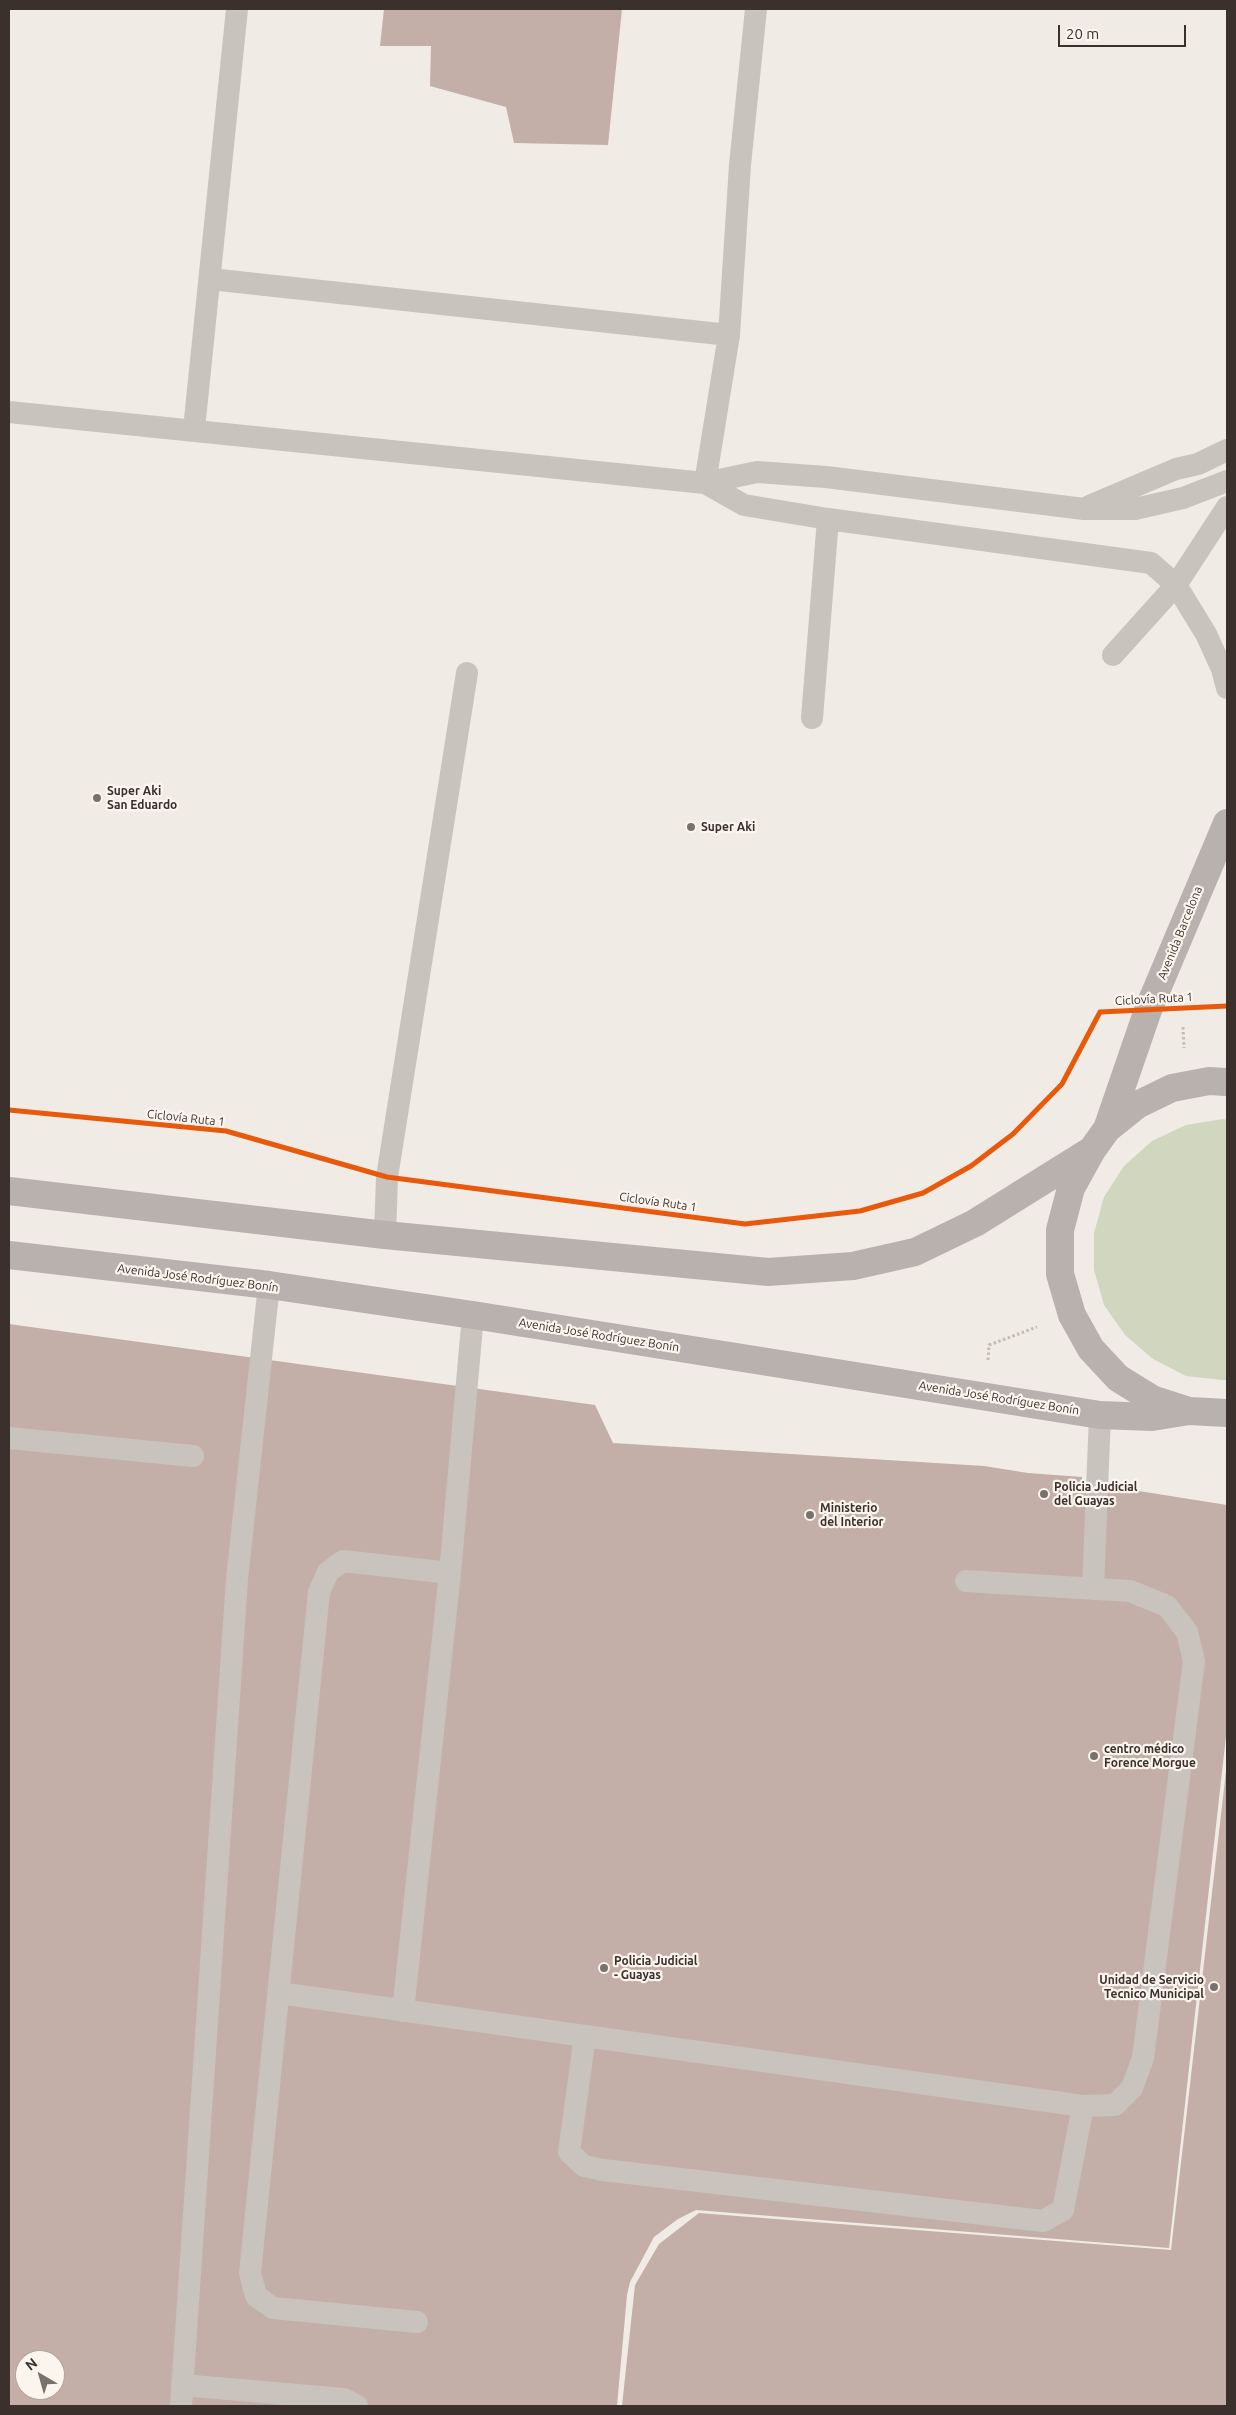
<!DOCTYPE html>
<html>
<head>
<meta charset="utf-8">
<style>
	body { margin:0 }
	#map { position:relative; width:1236px; height:2415px; overflow:hidden; background:#f0ebe5; font-family:Ubuntu,sans-serif }
	canvas { display:block }
	.frame { position:absolute; inset:0; border:10px solid #3b302b; pointer-events:none }
	.north { position:absolute; left:15px; top:2350px; width:50px; height:50px; box-sizing:border-box; background:#fbf5ee; border:1px solid #aea6a0; border-radius:50%; rotate:322deg; font-size:14px; font-weight:700; line-height:20px; text-align:center; color:#3b302b }
	.north::after { content:''; display:block; margin:auto; width:18px; height:22px; background:#7a716c; clip-path:polygon(50% 0,100% 100%,50% 72%,0 100%) }
	.scale { position:absolute; left:1058px; top:25px; width:128px; height:22px; box-sizing:border-box; border:2px solid #3b302b; border-top:0; padding-left:6px; font-size:15px; line-height:18px; white-space:nowrap; color:#3b302b; -webkit-text-stroke:4px #fbf5ee; paint-order:stroke }
</style>
</head>
<body>
<div id="map">
<canvas width="1236" height="2415"></canvas>
<div class="frame"></div>
<div class="north">N</div>
<div class="scale">20 m</div>
</div>
<script>
const g = document.querySelector('canvas').getContext('2d');
g.lineJoin = 'round';
function fill(path, color) {
  g.fillStyle = color;
  g.fill(path, 'evenodd');
}
function shape(rows) {
  const path = new Path2D();
  for (const r of rows) {
    path.moveTo(r[0], r[1]);
    for (let i = 2; i < r.length; i += 2) path.lineTo(r[i], r[i + 1]);
  }
  return path;
}
function stroke(path, color, width, dash) {
  g.strokeStyle = color;
  g.lineWidth = width;
  g.lineCap = dash ? 'butt' : 'round';
  g.setLineDash(dash || []);
  g.stroke(path);
}
function drawText(font, color, halo, rows, align = 'center') {
  g.font = font + ' Ubuntu,sans-serif';
  g.lineWidth = 4.5;
  g.setLineDash([]);
  g.textBaseline = 'middle';
  g.strokeStyle = halo;
  g.fillStyle = color;
  for (const [text, x, y, turn = 0] of rows) {
    g.save();
    g.translate(x, y);
    g.rotate((+turn || 0) * Math.PI / 180);
    g.textAlign = isNaN(turn) ? turn : align;
    if (halo) g.strokeText(text, 0, 0);
    g.fillText(text, 0, 0);
    g.restore();
  }
}
fill(shape([
	[1223,1119,1227,1120,1227,1380,1222,1380,1186,1376,1153,1359,1125,1335,1104,1305,1094,1270,1094,1233,1104,1197,1124,1166,1152,1141,1186,1125]
]), '#d1d6bf');
fill(shape([
	[384,9,622,9,608,145,514,143,506,107,430,86,431,46,380,46],
	[9,1324,595,1405,613,1443,984,1466,1028,1473,1082,1477,1082,1482,1227,1505,1227,1727,1169,2248,696,2210,678,2219,654,2237,630,2282,627,2295,617,2406,9,2406],
	[25,2360,55,2360,55,2390,25,2390],
	[1226,1771,1227,2406,622,2406,635,2285,659,2244,699,2213,1171,2250]
]), '#c3afa7');
stroke(shape([
	[1183,1027,1184,1048],
	[988,1360,989,1345,1037,1327]
]), '#c2bbb6', 3, [2.5, 2.5]);
stroke(shape([
	[210,279,729,335],
	[9,412,705,483,757,472,826,477,1084,509,1135,509,1183,498,1227,481],
	[194,429,237,9],
	[705,483,744,505,828,519,1151,563,1176,585,1206,634,1222,669,1227,688],
	[705,483,729,335,740,165,756,9],
	[1089,506,1176,469,1198,464,1227,450],
	[1113,655,1176,585,1227,507],
	[812,718,828,519],
	[385,1235,387,1177,467,673],
	[9,1438,193,1456],
	[1093,1589,1100,1415],
	[279,1993,1083,2106,1115,2105,1132,2088,1143,2058,1194,1661,1187,1632,1167,1606,1130,1591,966,1581],
	[403,2011,450,1573,473,1315],
	[585,2036,569,2152,584,2166,603,2170,1043,2221,1063,2210,1083,2106],
	[417,2322,273,2308,256,2296,250,2273,319,1592,328,1572,343,1561,450,1573],
	[182,2385,344,2399,357,2406],
	[181,2406,237,1579,269,1285]
]), '#c9c3be', 22);
stroke(shape([
	[1227,1082,1209,1081,1172,1088,1137,1105,1107,1129,1092,1150,1071,1188,1060,1230,1060,1274,1072,1315,1091,1349,1118,1378,1152,1399,1189,1411,1227,1413],
	[1107,1129,1148,1010,1227,823],
	[9,1191,385,1235,768,1272,853,1266,915,1252,975,1223,1092,1150],
	[9,1255,269,1285,473,1315,1100,1415,1152,1417,1189,1411]
]), '#b8b1ad', 28);
stroke(shape([
	[9,1110,226,1131,387,1177,745,1224,860,1211,923,1193,971,1166,1013,1134,1062,1084,1100,1012,1227,1006]
]), '#e8590c', 5);
for (const [x, y, r, color] of [
	[97,798,5,"#7a716c"],
	[691,827,5,"#7a716c"],
	[1044,1494,5,"#7a716c"],
	[810,1515,5,"#7a716c"],
	[1094,1756,5,"#7a716c"],
	[604,1968,5,"#7a716c"],
	[1214,1987,5,"#7a716c"]
]) {
  const dot = new Path2D();
  dot.arc(x, y, r, 0, 2 * Math.PI);
  g.fillStyle = color;
  g.fill(dot);
  stroke(dot, '#fbf5ee', 2);
}
drawText('bold 12px', '#3b302b', '#fbf5ee', [
	["Super Aki",107,791],
	["San Eduardo",107,805],
	["Super Aki",701,827],
	["Policia Judicial",1054,1487],
	["del Guayas",1054,1501],
	["Ministerio",820,1508],
	["del Interior",820,1522],
	["centro médico",1104,1749],
	["Forence Morgue",1104,1763],
	["Policia Judicial",614,1961],
	["- Guayas",614,1975],
	["Unidad de Servicio",1204,1980,"right"],
	["Tecnico Municipal",1204,1994,"right"]
], 'left');
drawText('12px', '#3b302b', '#fbf5ee', [
	["Avenida Barcelona",1180,933,-68],
	["Ciclovía Ruta 1",1154,999,-3],
	["Ciclovía Ruta 1",186,1118,6],
	["Ciclovía Ruta 1",658,1202,8],
	["Avenida José Rodríguez Bonín",198,1278,7],
	["Avenida José Rodríguez Bonín",599,1335,9],
	["Avenida José Rodríguez Bonín",999,1398,9]
]);
</script>
</body>
</html>
